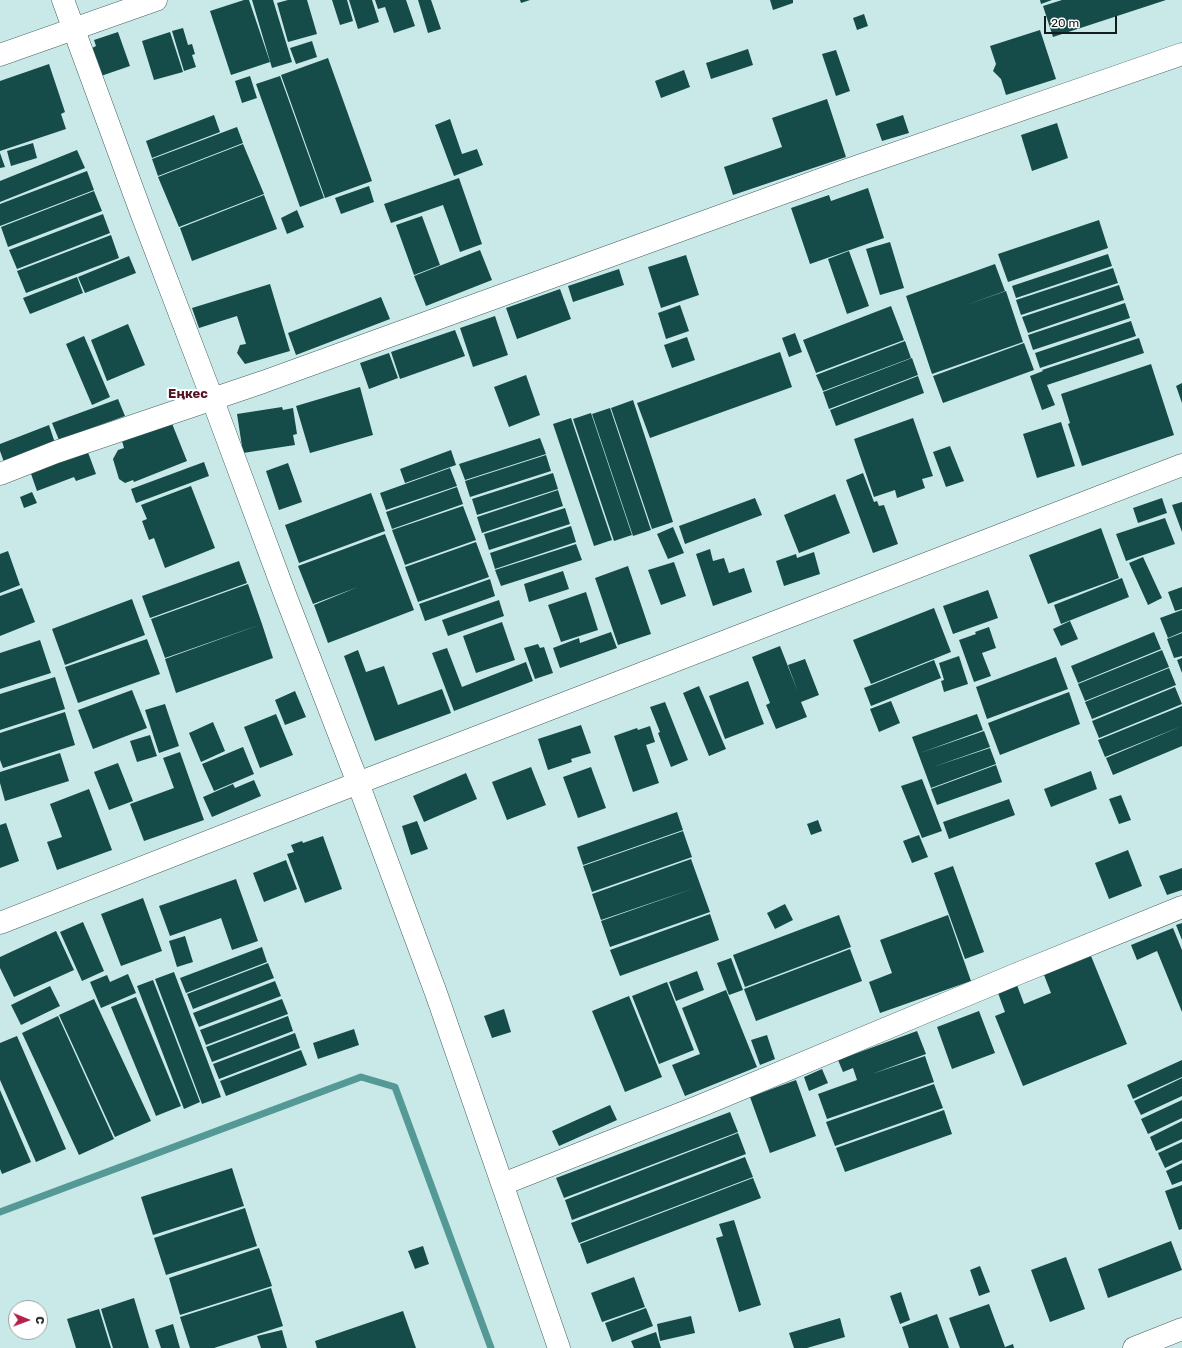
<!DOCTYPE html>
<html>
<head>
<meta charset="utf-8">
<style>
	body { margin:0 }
	#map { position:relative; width:1182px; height:1348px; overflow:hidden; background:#c8e9e7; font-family:Rubik,sans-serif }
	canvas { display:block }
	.north { position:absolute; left:8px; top:1300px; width:40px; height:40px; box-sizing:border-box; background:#fff; border:1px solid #9fa5a4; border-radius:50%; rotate:91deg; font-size:11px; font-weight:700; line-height:16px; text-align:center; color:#101d1c }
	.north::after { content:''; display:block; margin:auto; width:14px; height:18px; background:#b2214b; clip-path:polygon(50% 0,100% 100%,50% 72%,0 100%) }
	.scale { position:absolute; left:1044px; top:16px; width:73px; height:18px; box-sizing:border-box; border:2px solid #101d1c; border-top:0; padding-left:5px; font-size:12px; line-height:14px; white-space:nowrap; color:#101d1c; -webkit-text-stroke:3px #fff; paint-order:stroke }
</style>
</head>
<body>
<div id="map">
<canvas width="1182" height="1348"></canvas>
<div class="north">С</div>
<div class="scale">20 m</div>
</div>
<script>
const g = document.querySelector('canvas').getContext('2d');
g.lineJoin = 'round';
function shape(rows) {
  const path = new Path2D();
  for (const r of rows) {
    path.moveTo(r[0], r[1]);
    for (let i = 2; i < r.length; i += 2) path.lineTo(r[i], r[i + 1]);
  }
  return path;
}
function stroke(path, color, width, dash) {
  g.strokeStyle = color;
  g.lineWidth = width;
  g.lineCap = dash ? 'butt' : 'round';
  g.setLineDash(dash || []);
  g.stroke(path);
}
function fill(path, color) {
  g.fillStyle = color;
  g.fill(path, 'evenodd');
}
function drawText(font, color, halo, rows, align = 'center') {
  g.font = font + ' Rubik,sans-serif';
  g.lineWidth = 4;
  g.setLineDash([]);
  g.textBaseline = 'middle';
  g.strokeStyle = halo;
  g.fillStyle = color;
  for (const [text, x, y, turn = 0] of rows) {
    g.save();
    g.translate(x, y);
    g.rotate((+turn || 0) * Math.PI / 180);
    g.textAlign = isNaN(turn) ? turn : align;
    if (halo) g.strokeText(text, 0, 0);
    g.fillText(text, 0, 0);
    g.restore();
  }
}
stroke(shape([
	[0,1212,361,1077,395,1087,491,1348]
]), '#549995', 7);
fill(shape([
	[244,0,249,0,270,62,231,75,210,11],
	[252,0,273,0,292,62,272,68],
	[288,0,307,0,317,34,288,42,277,3],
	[332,0,347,0,353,21,340,25],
	[349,0,372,0,379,22,358,29],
	[375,0,406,0,415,26,394,33,385,7,378,9],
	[418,0,431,0,441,29,428,33],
	[520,0,530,0,521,3],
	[770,0,793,0,793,3,773,10],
	[1040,0,1052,0,1041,4],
	[1062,0,1166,0,1053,37,1043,6],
	[864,14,868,26,857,30,853,18],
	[183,28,188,45,192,44,195,54,192,55,196,67,184,71,172,31],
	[1040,30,1056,79,1006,95,1001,79,993,71,996,64,990,46],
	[118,32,130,66,101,76,92,48,96,46,94,40],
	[170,32,183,72,154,80,142,41],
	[312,41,317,57,296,64,290,48],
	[748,49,753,65,711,79,706,63],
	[836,50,850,91,836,96,822,54],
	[328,58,372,181,325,198,281,75],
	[49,64,65,112,61,114,66,129,0,151,0,81],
	[684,70,690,87,661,98,655,81],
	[250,76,257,98,242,103,235,81],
	[280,76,324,198,300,207,256,84],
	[827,99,846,157,733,195,724,167,782,147,772,118],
	[214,115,220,132,152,158,146,141],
	[903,115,909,133,882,141,876,124],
	[450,119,462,154,477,149,483,165,454,176,435,125],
	[1057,123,1068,158,1032,171,1021,135],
	[237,127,243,143,158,176,152,159],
	[33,143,37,158,11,166,7,151],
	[243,144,264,194,179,227,158,177],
	[77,150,85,168,0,202,0,181],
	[0,153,5,167,0,168],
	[87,171,94,190,0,226,0,204],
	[459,178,482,244,460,252,443,205,391,223,384,204],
	[369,186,374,202,341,214,335,198],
	[868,188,884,238,810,264,791,208,829,195,831,201],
	[94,191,102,211,8,247,1,227],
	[264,195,277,229,192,261,180,228],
	[297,210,304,227,287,234,281,218],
	[103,214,110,233,17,269,9,250],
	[422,216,440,265,414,275,396,225],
	[1099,220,1108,248,1008,282,998,254],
	[111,235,119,258,26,293,17,271],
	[890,242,904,288,880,295,866,249],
	[480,250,492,280,426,306,414,276],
	[849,251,869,306,847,314,828,259],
	[1108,254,1112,266,1016,298,1012,286],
	[686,255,699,295,661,308,648,267],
	[129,256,136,273,85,293,78,277],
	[995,264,1005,291,966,305,1006,291,1023,342,932,374,906,296],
	[1113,268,1118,283,1021,315,1016,300],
	[619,269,624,285,573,302,568,286],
	[77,277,83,293,30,314,23,298],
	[270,284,290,351,245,364,237,353,240,345,246,344,237,316,199,328,192,308],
	[1119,285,1124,300,1028,333,1022,317],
	[560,289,571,319,517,339,506,308],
	[381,297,390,319,296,355,288,333],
	[1125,303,1130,318,1033,350,1028,335],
	[680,305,689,331,666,339,658,313],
	[891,306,904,340,816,373,803,340],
	[495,316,508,355,473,367,460,328],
	[1131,321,1136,336,1040,368,1035,353],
	[128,324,145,365,107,381,91,340],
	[455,330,465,356,400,379,391,352],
	[795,333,802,352,789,357,782,338],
	[84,336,110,397,92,405,66,344],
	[687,337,695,360,672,368,664,345],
	[1139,338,1144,353,1047,385,1055,405,1042,410,1030,376,1043,371,1042,370],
	[905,341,911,358,823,391,816,375],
	[1024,343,1034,370,943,403,933,376],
	[780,352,792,387,650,438,637,403],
	[389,353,398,378,369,389,360,363],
	[912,358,918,375,829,409,823,392],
	[1151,364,1174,435,1082,466,1068,424,1070,423,1061,394],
	[526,375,540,415,509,427,494,387],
	[918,376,924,393,836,426,830,410],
	[1182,383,1182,403,1176,386],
	[360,387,373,435,310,453,296,406],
	[118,399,125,416,59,440,52,423],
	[633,400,673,522,652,529,611,408],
	[282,407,283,410,293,408,297,434,293,435,295,445,243,453,237,414],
	[610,408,651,530,633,536,592,414],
	[591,413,632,535,614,541,573,419],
	[571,418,612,540,594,546,553,424],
	[913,418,933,476,922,479,925,488,897,498,895,490,874,497,854,439],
	[171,421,187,461,134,482,133,480,125,483,119,479,113,459,118,450,124,448,122,441],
	[1061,422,1075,466,1037,478,1023,434],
	[49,425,55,443,4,462,0,451,0,444],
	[540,438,546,454,465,480,459,464],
	[950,446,964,481,946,487,933,452],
	[86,447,96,474,76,481,74,477,37,491,29,468],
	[451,450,456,465,405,483,400,469],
	[546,455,551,471,470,497,465,481],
	[204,462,209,476,136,503,131,489],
	[288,463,302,502,279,510,266,471],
	[450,468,457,486,386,510,380,493],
	[553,473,558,489,477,515,472,499],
	[863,473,874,502,877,501,879,506,884,505,898,544,873,553,846,480],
	[191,486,215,548,165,568,154,538,149,540,142,521,147,519,141,505],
	[457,487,463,504,392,529,386,512],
	[558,490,563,506,482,533,477,517],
	[32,492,37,503,24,508,20,497],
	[371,493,385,531,299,563,285,525],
	[835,494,850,533,799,553,784,515],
	[755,498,762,515,685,544,679,526],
	[1162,498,1167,513,1138,523,1133,508],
	[1182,502,1182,532,1172,505],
	[463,506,476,540,405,565,392,530],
	[565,508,570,524,489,550,484,534],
	[1165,518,1175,544,1126,561,1116,534],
	[571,526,576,542,495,569,490,553],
	[673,527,684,553,668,559,657,534],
	[1101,528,1119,578,1048,604,1029,555],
	[385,534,414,610,328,643,314,605,358,587,313,604,298,566],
	[476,542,489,577,418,602,405,567],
	[576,544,582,560,501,586,495,570],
	[710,549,713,561,724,558,729,573,744,568,752,592,713,606,696,554],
	[8,551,20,585,0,593,0,554],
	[814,552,820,574,784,586,776,561,796,554,797,558],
	[1143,557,1162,598,1148,605,1129,563],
	[239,561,247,583,150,618,142,596],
	[674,562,686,596,661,605,648,570],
	[628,566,651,634,618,645,595,578],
	[563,571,569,589,529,602,524,584],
	[1122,578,1129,597,1061,624,1054,605],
	[490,579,495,596,425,621,419,604],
	[248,584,262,624,165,658,151,619],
	[1182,587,1182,609,1175,611,1168,592],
	[22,588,35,622,0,636,0,596],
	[988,590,998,618,953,634,943,606],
	[586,592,598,630,561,642,548,605],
	[132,599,145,635,65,665,52,629],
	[499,600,504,616,448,636,442,620],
	[934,608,951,652,871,684,853,640],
	[1182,610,1182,632,1168,638,1160,618],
	[1070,621,1078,639,1061,646,1053,629],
	[502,622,515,660,476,673,463,636],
	[262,624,273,658,176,693,165,659],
	[989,627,996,648,982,653,991,676,974,682,959,640,976,634,975,632],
	[611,632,617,648,560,668,553,648,579,638,580,643],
	[1154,632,1161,649,1078,683,1071,666],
	[1182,633,1182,656,1174,658,1167,639],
	[147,639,160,674,78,703,65,667],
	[40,640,51,673,0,689,0,653],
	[538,644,540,648,544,647,553,673,535,679,524,648],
	[780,646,798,692,788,665,805,659,819,695,801,702,807,717,776,729,766,705,770,703,752,657],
	[447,648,462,687,526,662,533,681,454,711,432,653],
	[358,650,366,672,384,666,398,705,442,689,451,713,375,741,344,656],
	[1162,650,1169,667,1085,701,1078,684],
	[959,656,968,684,944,692,941,681,944,680,939,663],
	[1056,657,1068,689,987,719,976,687],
	[1182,658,1182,673,1177,660],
	[934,660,941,678,871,706,864,688],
	[1169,668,1176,685,1092,719,1085,702],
	[55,677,65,709,0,730,0,694],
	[748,681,764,724,725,739,709,696],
	[699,686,726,749,709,756,683,693],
	[1175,687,1182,704,1099,738,1092,721],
	[132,690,147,728,93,749,78,710],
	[295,691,306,717,285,725,275,700],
	[1069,692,1080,724,1000,755,988,723],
	[891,701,900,723,879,732,870,709],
	[665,702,688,760,671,767,658,733,660,732,650,707],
	[165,704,179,746,159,753,145,710],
	[1182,706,1182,726,1105,757,1098,740],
	[65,712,75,745,3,768,0,760,0,733],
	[276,714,293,755,260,768,244,727],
	[977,714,983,730,920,753,984,731,990,747,933,767,990,748,996,764,931,788,912,737],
	[213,722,225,751,201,762,189,733],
	[581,725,591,753,571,759,572,762,548,770,538,739],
	[650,726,655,742,646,745,659,783,633,792,614,736,637,728,638,730],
	[1182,726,1182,746,1113,775,1106,758],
	[150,735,157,756,137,762,130,741],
	[243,747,254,774,214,791,202,764],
	[180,752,204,820,144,841,130,804,174,788,163,758],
	[60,753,69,781,5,801,0,783,0,772],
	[118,763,133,801,109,810,94,772],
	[996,765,1002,782,937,805,931,789],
	[531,767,546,805,507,820,492,782],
	[591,767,606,808,578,818,563,777],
	[1091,771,1097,789,1051,807,1044,789],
	[466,773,477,799,424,822,413,796],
	[922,779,942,831,922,838,901,786],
	[254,780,261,796,212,817,203,797,233,784,235,788],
	[89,789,112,850,57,870,47,842,62,837,50,804],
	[1121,795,1131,820,1119,824,1109,799],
	[1009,799,1015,815,949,839,943,822],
	[677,812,683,830,583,865,577,847],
	[818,820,822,831,811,835,807,824],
	[417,821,428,849,411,855,402,826],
	[6,823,19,861,0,868,0,825],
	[683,831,692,857,592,892,583,866],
	[919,835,928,857,912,863,903,841],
	[323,836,342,889,305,903,287,854,294,852,291,845,302,841,303,843],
	[1128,850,1142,886,1109,899,1095,863],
	[691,859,710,912,610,947,601,921,695,888,601,920,592,894],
	[286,860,297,889,264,902,253,873],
	[953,866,984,952,965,959,934,873],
	[1182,868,1182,890,1167,895,1159,876],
	[236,879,258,941,232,950,221,918,170,936,159,906],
	[143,898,162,951,121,966,101,914],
	[785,904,793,920,775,929,767,913],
	[710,914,719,940,620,976,610,950],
	[839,915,851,947,745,987,733,955],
	[948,915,971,981,880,1013,869,982,892,973,880,940],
	[83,922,104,971,82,981,60,932],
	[1182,923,1182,940,1176,925],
	[1173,928,1182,950,1182,1012,1157,951,1137,960,1131,945],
	[56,931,74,970,14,997,0,968,0,957],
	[185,936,193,962,177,967,169,941],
	[262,947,267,962,186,993,180,978],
	[850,949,862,981,756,1021,744,989],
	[1091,956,1127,1044,1023,1086,995,1016,1005,1012,998,993,1017,985,1024,1004,1051,993,1044,975],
	[731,958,743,990,729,995,717,963],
	[268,963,274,978,193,1009,187,994],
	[697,971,704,990,676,1001,669,982],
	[174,972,221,1097,202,1104,155,979],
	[128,974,136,993,101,1008,90,982,107,975,110,982],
	[153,980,200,1102,184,1109,137,986],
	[275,981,281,996,199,1027,193,1013],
	[667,982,694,1050,659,1064,632,996],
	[50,986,60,1006,21,1025,11,1005],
	[726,990,757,1067,685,1096,672,1065,700,1054,682,1008],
	[629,996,662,1077,625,1092,592,1011],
	[136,997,181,1106,156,1116,111,1007],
	[94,999,151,1121,115,1137,59,1015],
	[282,999,288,1014,206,1045,200,1030],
	[504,1009,511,1032,492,1038,484,1016],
	[979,1011,995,1053,952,1069,937,1027],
	[58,1016,114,1139,79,1155,22,1033],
	[288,1016,293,1031,212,1062,206,1047],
	[354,1029,359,1045,318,1059,313,1043],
	[917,1031,926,1054,872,1074,925,1056,934,1082,827,1119,818,1094,857,1080,853,1068,843,1072,838,1060],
	[295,1033,300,1048,219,1079,213,1064],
	[767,1035,775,1059,760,1065,751,1040],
	[17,1036,66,1149,36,1162,0,1080,0,1043],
	[301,1050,307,1065,226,1096,220,1081],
	[1182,1060,1182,1077,1133,1099,1127,1085],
	[822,1069,828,1083,809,1091,804,1077],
	[1182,1078,1182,1096,1141,1115,1134,1101],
	[796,1080,816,1136,770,1153,750,1097],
	[934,1084,943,1108,835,1146,826,1122],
	[0,1090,31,1162,2,1174,0,1169],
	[1182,1100,1182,1118,1148,1134,1141,1119],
	[610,1105,617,1120,559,1146,552,1131],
	[944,1110,952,1134,845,1172,836,1148],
	[730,1112,738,1132,564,1198,556,1178],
	[1182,1121,1182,1139,1156,1151,1150,1137],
	[738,1133,746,1154,572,1220,565,1200],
	[1182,1142,1182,1160,1165,1168,1158,1153],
	[745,1157,753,1177,579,1243,571,1223],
	[1182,1163,1182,1181,1172,1185,1166,1171],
	[232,1168,244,1206,153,1235,141,1197],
	[753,1178,761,1198,587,1264,580,1244],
	[1182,1185,1182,1229,1179,1230,1165,1191],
	[245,1208,257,1246,166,1275,154,1238],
	[734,1220,761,1305,739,1312,716,1238,723,1236,719,1224],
	[1171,1241,1182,1270,1108,1298,1098,1269],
	[423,1246,429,1264,415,1269,408,1251],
	[259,1248,272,1286,180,1315,169,1278],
	[1066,1257,1085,1309,1050,1322,1031,1270],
	[980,1266,990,1292,979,1296,970,1270],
	[634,1277,645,1307,602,1322,591,1293],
	[271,1288,283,1326,214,1348,190,1348,180,1317],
	[901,1292,910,1320,900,1324,890,1296],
	[134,1298,149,1348,113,1348,101,1309],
	[989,1304,1005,1347,1013,1344,1014,1348,960,1348,949,1318],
	[646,1308,653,1326,612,1342,605,1323],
	[99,1309,111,1348,76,1348,67,1319],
	[403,1311,416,1348,317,1348,315,1341],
	[937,1314,949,1348,909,1348,902,1327],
	[691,1316,695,1333,660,1341,657,1324],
	[840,1318,845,1337,807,1348,794,1348,789,1333],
	[173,1324,180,1348,161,1348,155,1330],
	[282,1330,287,1348,261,1348,257,1336],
	[656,1332,661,1348,634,1348,631,1341]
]), '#154c4a');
const minor = shape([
	[63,0,142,215,212,398,286,597,358,783,436,993,559,1348],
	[0,55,156,0],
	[0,474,56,452,263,382,844,171,1182,54],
	[0,923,358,783,1182,465],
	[503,1184,700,1106,1012,976,1182,907],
	[1134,1348,1182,1329]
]);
stroke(minor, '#44615f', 23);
stroke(minor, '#fff', 22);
drawText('bold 13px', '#571324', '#fff', [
	["Еңкес",188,394]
]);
</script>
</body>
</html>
